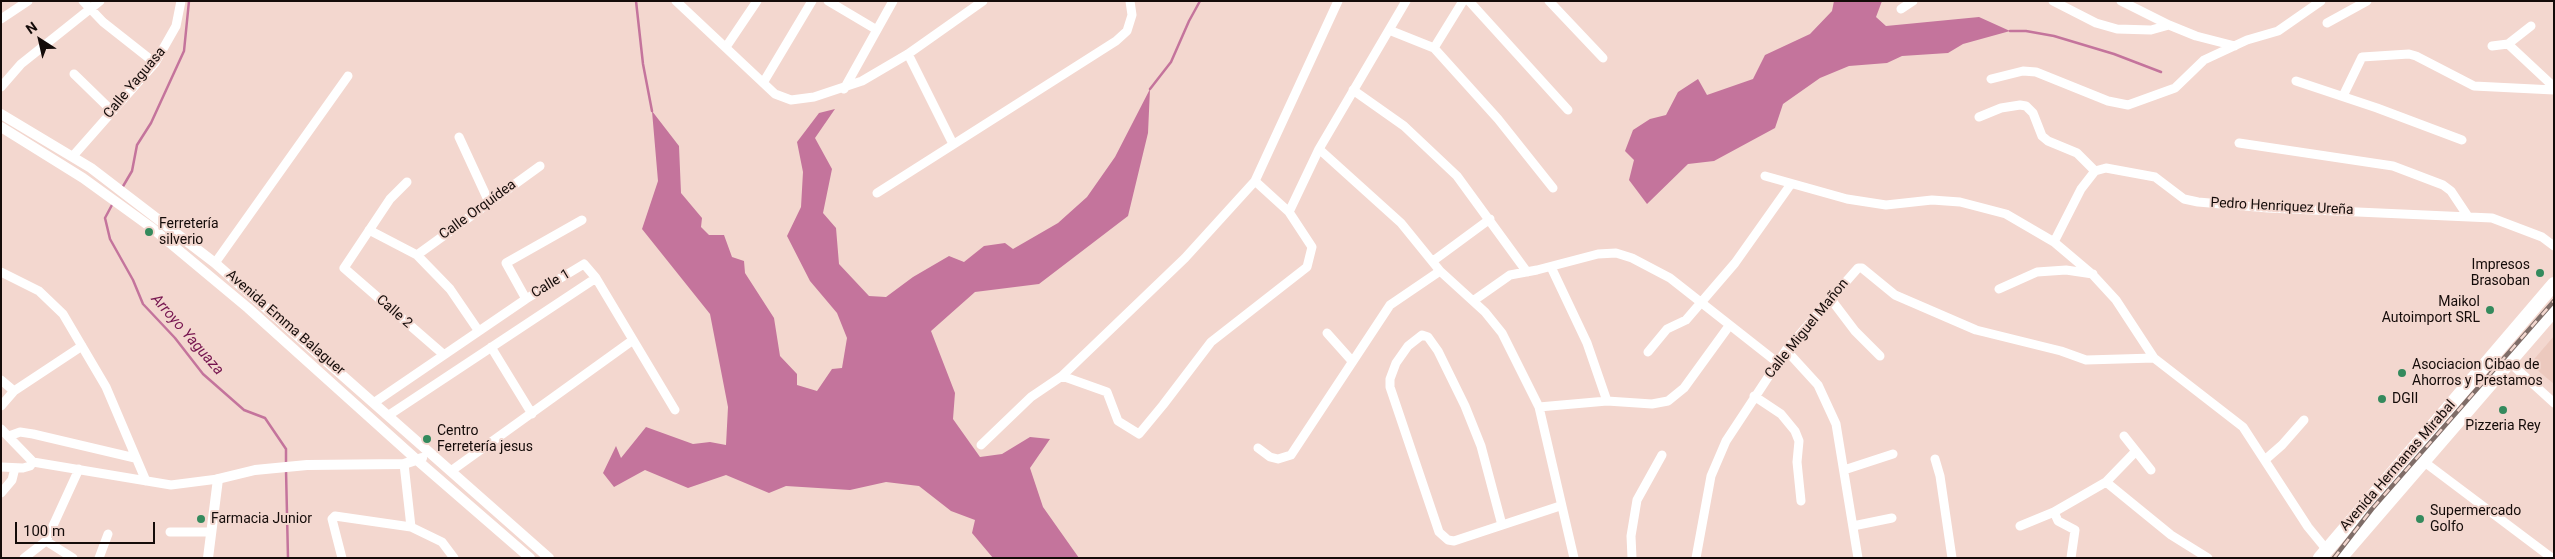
<!DOCTYPE html>
<html>
<head>
<meta charset="utf-8">
<style>
	body { margin:0 }
	#map { position:relative; width:2555px; height:559px; overflow:hidden; background:#f3d7cf; font-family:Roboto,sans-serif }
	canvas { display:block }
	.frame { position:absolute; inset:0; border:2px solid #140b09; pointer-events:none }
	.north { position:absolute; left:15px; top:15px; width:50px; height:50px; -webkit-text-stroke:4px #f3d7cf; paint-order:stroke; rotate:325deg; font-size:14px; font-weight:700; line-height:20px; text-align:center; color:#140b09 }
	.north::after { content:''; display:block; margin:auto; width:18px; height:22px; background:#140b09; clip-path:polygon(50% 0,100% 100%,50% 72%,0 100%) }
	.scale { position:absolute; left:15px; top:522px; width:140px; height:22px; box-sizing:border-box; border:2px solid #140b09; border-top:0; padding-left:6px; font-size:15px; line-height:18px; white-space:nowrap; color:#140b09; -webkit-text-stroke:4px #f3d7cf; paint-order:stroke }
</style>
</head>
<body>
<div id="map">
<canvas width="2555" height="559"></canvas>
<div class="frame"></div>
<div class="north">N</div>
<div class="scale">100 m</div>
</div>
<script>
const g = document.querySelector('canvas').getContext('2d');
g.lineJoin = 'round';
function fill(path, color) {
  g.fillStyle = color;
  g.fill(path, 'evenodd');
}
function shape(rows) {
  const path = new Path2D();
  for (const r of rows) {
    path.moveTo(r[0], r[1]);
    for (let i = 2; i < r.length; i += 2) path.lineTo(r[i], r[i + 1]);
  }
  return path;
}
function stroke(path, color, width, dash) {
  g.strokeStyle = color;
  g.lineWidth = width;
  g.lineCap = dash ? 'butt' : 'round';
  g.setLineDash(dash || []);
  g.stroke(path);
}
function drawText(font, color, halo, rows, align = 'center') {
  g.font = font + ' Roboto,sans-serif';
  g.lineWidth = 4;
  g.setLineDash([]);
  g.textBaseline = 'middle';
  g.strokeStyle = halo;
  g.fillStyle = color;
  for (const [text, x, y, turn = 0] of rows) {
    g.save();
    g.translate(x, y);
    g.rotate((+turn || 0) * Math.PI / 180);
    g.textAlign = isNaN(turn) ? turn : align;
    if (halo) g.strokeText(text, 0, 0);
    g.fillText(text, 0, 0);
    g.restore();
  }
}
fill(shape([
	[2554,336,2554,384,2530,364]
]), '#ecc9be');
fill(shape([
	[1834,1,1882,1,1876,17,1886,26,1979,17,2010,31,1963,44,1948,53,1902,56,1887,63,1849,66,1820,78,1783,104,1775,128,1714,161,1688,164,1647,204,1629,180,1634,160,1625,151,1633,130,1650,119,1666,115,1678,92,1698,79,1707,95,1753,79,1765,55,1810,34,1832,11],
	[1150,89,1148,133,1128,216,1039,284,975,292,931,331,955,393,953,419,980,457,1002,454,1030,437,1050,439,1030,468,1043,507,1079,558,993,558,972,533,975,520,951,511,919,486,886,482,850,490,786,486,769,493,726,475,688,488,645,470,614,487,603,473,616,446,621,458,646,427,693,444,710,442,726,445,728,407,710,314,642,229,658,181,652,111,679,146,681,193,702,218,701,227,709,235,724,235,732,257,744,261,745,273,774,318,780,356,797,374,797,385,817,391,832,369,842,368,847,338,837,313,810,281,787,236,801,207,803,172,797,142,819,113,835,109,815,138,832,169,823,213,836,228,839,264,869,296,886,297,913,277,949,256,964,262,984,246,1005,243,1013,249,1058,223,1087,197,1115,157]
]), '#c4749c');
stroke(shape([
	[636,1,643,64,652,111],
	[2010,31,2026,31,2054,36,2114,54,2161,72],
	[1150,89,1171,62,1189,21,1200,1],
	[122,188,132,171,137,145,151,123,184,51,189,1],
	[113,203,105,218,110,239,133,280,143,304,175,338,203,374,244,410,265,418,286,449,286,465],
	[286,470,288,558]
]), '#c4749c', 2.5);
stroke(shape([
	[83,1,103,22,155,63],
	[676,1,775,94,791,100,814,97,862,81,908,54,983,1],
	[828,1,877,30],
	[1469,1,1568,110],
	[1549,1,1603,58],
	[2053,1,2096,23,2117,29,2151,30,2169,25,2196,36,2235,46],
	[2121,1,2169,25],
	[1901,9,1913,1],
	[1,19,28,1],
	[2327,23,2367,1],
	[1389,30,1434,48,1463,1],
	[2508,44,2554,87],
	[2492,46,2508,44,2531,26],
	[726,47,757,1],
	[1434,48,1498,119,1553,188],
	[908,54,953,144],
	[74,74,112,111],
	[1991,79,2023,71,2036,72,2108,101,2128,105,2175,88,2204,60,2247,40,2278,31,2321,1],
	[2296,81,2377,108,2462,140],
	[763,83,812,1],
	[1,87,21,64,100,1],
	[844,89,893,1],
	[1353,90,1404,126,1457,176,1527,272],
	[2343,96,2362,57,2409,54,2416,56,2474,86,2554,90],
	[1979,117,2001,108,2020,105,2026,106,2033,113,2042,136,2048,141,2077,153,2095,171],
	[459,137,489,202],
	[2239,143,2393,166,2443,185,2451,191,2467,215],
	[1319,149,1401,223,1440,271,1485,312,1502,333,1539,407,1574,558],
	[73,156,155,63,176,26,181,1],
	[1765,176,1847,199,1886,205,1932,200,1960,202,2006,214,2054,242,2093,275,2116,300,2154,358,2243,427,2308,527,2326,549],
	[1255,181,1338,1],
	[407,182,390,199,344,268,443,354],
	[877,193,1116,41,1127,31,1132,15,1130,1],
	[1289,212,1319,149,1406,1],
	[369,230,417,255,450,289,478,330],
	[2054,242,2081,189,2095,171,2106,168,2155,177,2184,199,2198,202,2268,208,2492,218,2542,237,2554,246],
	[417,255,540,166],
	[1433,261,1490,219],
	[215,263,348,76],
	[1551,267,1587,343,1607,401],
	[1,272,39,291,63,314,106,387,146,481],
	[1999,289,2037,272,2066,270,2093,274],
	[1830,298,1855,331,1880,356],
	[526,299,506,263,582,220],
	[1473,301,1510,275,1537,270,1598,254,1616,253,1632,258,1670,278,1778,363],
	[1327,333,1352,361],
	[491,347,532,414],
	[1786,350,1818,385,1836,424,1858,558],
	[1648,352,1667,329,1686,320,1735,263,1791,184],
	[2509,362,2554,403],
	[1,380,14,391],
	[1754,396,1781,414,1795,431,1799,441,1797,462,1801,501],
	[375,402,526,299,584,264,596,278,675,410],
	[1,406,14,391,82,346],
	[1539,407,1607,401,1652,404,1668,401,1684,388,1729,326],
	[389,415,596,278],
	[1,429,33,462],
	[9,436,20,432,33,434,135,458],
	[2124,436,2151,470],
	[981,445,1031,397,1062,376,1185,258,1255,181,1289,212,1312,247,1307,267,1211,342,1163,405,1139,434,1118,421,1107,392,1062,376],
	[1258,448,1270,457,1278,459,1291,455,1390,305,1440,271],
	[1935,459,1940,476,1952,558],
	[2266,459,2282,445,2304,420],
	[2423,461,2552,558],
	[33,462,171,485,218,479],
	[404,464,411,527,442,542,454,558],
	[1,467,23,468,30,466,33,462],
	[1844,470,1893,454],
	[451,471,633,340],
	[2106,482,2171,535,2208,558],
	[1,493,12,480,15,468],
	[2054,512,2058,521,2075,530,2071,558],
	[1502,525,1481,446,1465,406,1438,351,1428,337,1422,335,1408,346,1396,363,1390,379,1390,387,1439,532,1448,540,1454,541,1460,539,1560,506],
	[1853,526,1892,518],
	[2020,526,2054,512,2106,482,2136,451],
	[170,532,210,532],
	[46,541,73,558],
	[24,558,46,541,79,469],
	[99,558,108,534],
	[342,558,332,519,335,516,411,527],
	[1632,558,1631,536,1637,500,1662,455],
	[1696,558,1711,476,1726,441,1786,350,1858,268,1862,268,1895,295,1976,330,2061,351,2086,360,2154,358]
]), '#fff', 9);
stroke(shape([
	[1,114,91,168,215,263,549,558],
	[1,127,83,178,152,228,248,308,417,460,530,558],
	[208,558,218,479,255,470,307,465,404,464,422,458]
]), '#fff', 10);
stroke(shape([
	[2320,558,2554,284],
	[2340,558,2554,310]
]), '#fff', 14);
const rail = shape([
	[2334,558,2372,509,2554,301]
]);
stroke(rail, '#7f6d68', 4.5);
stroke(rail, '#f3d7cf', 2.5, [8]);
for (const [x, y, r, color] of [
	[149,232,5,"#348a5d"],
	[2540,273,5,"#348a5d"],
	[2490,310,5,"#348a5d"],
	[2402,373,5,"#348a5d"],
	[2382,399,5,"#348a5d"],
	[2503,410,5,"#348a5d"],
	[427,439,5,"#348a5d"],
	[201,519,5,"#348a5d"],
	[2420,519,5,"#348a5d"]
]) {
  const dot = new Path2D();
  dot.arc(x, y, r, 0, 2 * Math.PI);
  g.fillStyle = color;
  g.fill(dot);
  stroke(dot, '#f3d7cf', 2);
}
drawText('14px', '#140b09', '#f3d7cf', [
	["Calle Yaguasa",135,83,-50],
	["Pedro Henriquez Ureña",2282,207,3],
	["Calle Orquídea",478,210,-36],
	["Calle 1",551,284,-31],
	["Calle 2",394,312,41],
	["Avenida Emma Balaguer",285,323,41],
	["Calle Miguel Mañon",1807,329,-51],
	["Avenida Hermanas Mirabal",2398,466,-49]
]);
drawText('14px', '#140b09', '#f3d7cf', [
	["Ferretería",159,224],
	["silverio",159,240],
	["Impresos",2530,265,"right"],
	["Brasoban",2530,281,"right"],
	["Maikol",2480,302,"right"],
	["Autoimport SRL",2480,318,"right"],
	["Asociacion Cibao de",2412,365],
	["Ahorros y Prestamos",2412,381],
	["DGII",2392,399],
	["Pizzeria Rey",2503,426,"center"],
	["Centro",437,431],
	["Ferretería jesus",437,447],
	["Supermercado",2430,511],
	["Golfo",2430,527],
	["Farmacia Junior",211,519]
], 'left');
drawText('italic 15px', '#76154f', '#f3d7cf', [
	["Arroyo Yaguaza",187,335,49]
]);
</script>
</body>
</html>
